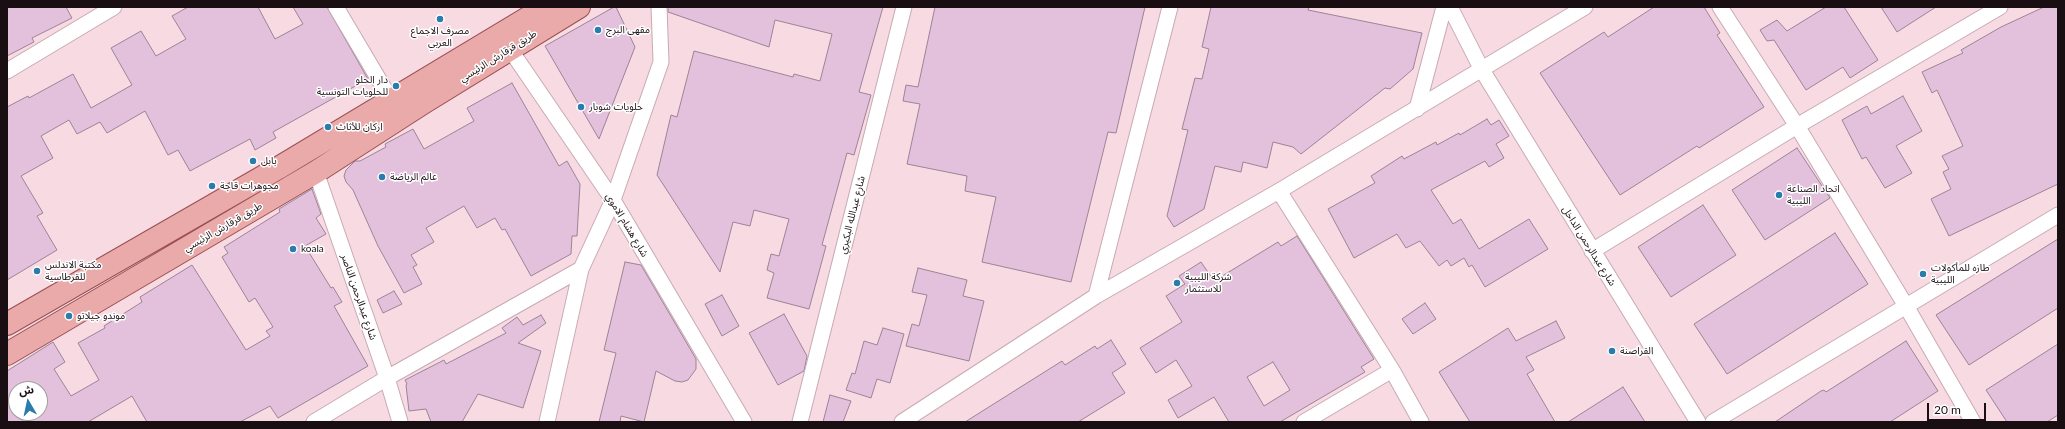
<!DOCTYPE html>
<html>
<head>
<meta charset="utf-8">
<style>
	body { margin:0 }
	#map { position:relative; width:2065px; height:429px; overflow:hidden; background:#f8dae3; font-family:Lato,"Noto Sans Arabic",sans-serif }
	canvas { display:block }
	.frame { position:absolute; inset:0; border:8px solid #190f12; pointer-events:none }
	.north { position:absolute; left:8px; top:381px; width:40px; height:40px; box-sizing:border-box; background:#fff; border:1px solid #a39fa0; border-radius:50%; rotate:351deg; font-size:11px; font-weight:700; line-height:16px; text-align:center; color:#190f12 }
	.north::after { content:''; display:block; margin:auto; width:14px; height:18px; background:#297cac; clip-path:polygon(50% 0,100% 100%,50% 72%,0 100%) }
	.scale { position:absolute; left:1927px; top:403px; width:59px; height:18px; box-sizing:border-box; border:2px solid #190f12; border-top:0; padding-left:5px; font-size:12px; line-height:14px; white-space:nowrap; color:#190f12; -webkit-text-stroke:3px #fff; paint-order:stroke }
</style>
</head>
<body>
<div id="map">
<canvas width="2065" height="429"></canvas>
<div class="frame"></div>
<div class="north">ش</div>
<div class="scale">20 m</div>
</div>
<script>
const g = document.querySelector('canvas').getContext('2d');
g.lineJoin = 'round';
function fill(path, color) {
  g.fillStyle = color;
  g.fill(path, 'evenodd');
}
function shape(rows) {
  const path = new Path2D();
  for (const r of rows) {
    path.moveTo(r[0], r[1]);
    for (let i = 2; i < r.length; i += 2) path.lineTo(r[i], r[i + 1]);
  }
  return path;
}
function stroke(path, color, width, dash) {
  g.strokeStyle = color;
  g.lineWidth = width;
  g.lineCap = dash ? 'butt' : 'round';
  g.setLineDash(dash || []);
  g.stroke(path);
}
function drawText(font, color, halo, rows, align = 'center') {
  g.font = font + ' Lato,"Noto Sans Arabic",sans-serif';
  g.lineWidth = 3;
  g.setLineDash([]);
  g.textBaseline = 'middle';
  g.strokeStyle = halo;
  g.fillStyle = color;
  for (const [text, x, y, turn = 0] of rows) {
    g.save();
    g.translate(x, y);
    g.rotate((+turn || 0) * Math.PI / 180);
    g.textAlign = isNaN(turn) ? turn : align;
    if (halo) g.strokeText(text, 0, 0);
    g.fillText(text, 0, 0);
    g.restore();
  }
}
const building = shape([
	[7,7,66,7,72,18,32,38,34,42,7,56,7,7],
	[188,7,258,7,275,39,303,24,293,7,327,7,368,79,273,132,276,138,255,150,250,139,190,171,178,150,168,155,145,111,107,133,100,122,77,134,69,120,41,136,53,158,21,176,43,213,37,216,57,250,7,280,7,107,28,96,29,98,73,74,91,108,132,85,111,48,141,31,156,56,186,39,172,16,188,7],
	[614,7,616,7,635,47,599,139,545,46,614,7],
	[668,7,883,7,859,92,871,95,854,155,847,153,822,245,826,246,809,309,767,298,774,273,767,270,771,254,779,256,789,219,754,210,750,226,733,222,720,272,657,175,671,115,677,117,694,51,793,77,794,74,820,81,832,34,775,20,769,47,668,12,668,7],
	[935,7,1145,7,1116,133,1108,132,1071,282,982,262,996,197,965,191,967,176,907,164,920,104,903,101,906,85,918,87,935,7],
	[1211,7,1309,7,1308,10,1422,33,1413,69,1390,89,1385,88,1301,154,1293,147,1273,142,1267,168,1243,162,1241,172,1215,166,1204,209,1174,227,1167,216,1188,130,1182,129,1195,78,1202,79,1209,49,1202,47,1211,7],
	[1654,7,1704,7,1720,33,1717,35,1764,107,1699,148,1697,146,1620,195,1540,73,1604,32,1608,37,1654,7],
	[1826,7,1844,7,1878,60,1850,78,1843,67,1806,90,1774,40,1767,41,1760,30,1777,20,1787,31,1826,7],
	[1881,7,1936,7,1897,32,1881,7],
	[2044,7,2058,7,2058,184,1949,236,1931,199,1951,189,1943,172,1949,169,1942,156,1963,146,1937,90,1932,93,1922,72,1963,53,1961,50,2001,27,2044,7],
	[512,83,559,166,567,161,580,184,577,236,572,236,571,254,531,276,505,229,502,230,495,218,477,228,464,206,426,228,434,242,411,255,417,265,413,267,422,284,404,293,378,246,353,190,346,182,344,176,346,170,355,161,360,161,386,147,385,144,413,129,424,149,474,121,467,108,512,83],
	[1903,96,1922,131,1896,146,1912,173,1885,188,1866,157,1862,159,1842,120,1867,106,1871,114,1903,96],
	[1487,119,1491,125,1499,120,1509,136,1496,144,1504,158,1489,167,1485,161,1431,190,1453,224,1461,219,1479,249,1529,219,1548,249,1485,287,1472,265,1469,267,1464,258,1451,266,1447,260,1439,266,1420,241,1406,248,1397,234,1354,258,1328,209,1375,183,1371,176,1402,156,1404,159,1436,142,1437,145,1459,133,1460,135,1487,119],
	[1797,148,1830,198,1765,240,1732,190,1797,148],
	[312,189,321,214,316,218,326,234,305,246,331,288,333,287,342,302,334,306,368,366,278,418,270,406,240,422,147,422,132,396,88,422,7,422,7,371,53,342,65,362,54,369,71,396,99,380,78,343,105,328,104,326,142,302,140,297,192,265,246,350,270,336,266,331,273,327,255,298,249,302,222,257,228,253,224,247,280,212,279,209,312,189],
	[16,389,40,389,40,413,16,413,16,389],
	[1703,205,1736,255,1671,297,1638,247,1703,205],
	[1835,233,1868,284,1727,374,1694,324,1835,233],
	[1297,236,1374,359,1361,367,1365,372,1280,422,1229,422,1214,397,1178,418,1168,400,1192,386,1176,360,1156,373,1140,348,1182,322,1166,296,1185,284,1179,276,1201,262,1214,281,1278,242,1281,246,1297,236],
	[1273,362,1290,390,1264,406,1247,377,1273,362],
	[2058,239,2058,308,1969,365,1936,315,2058,239],
	[625,262,641,265,696,359,696,369,688,380,682,382,675,381,656,371,644,422,621,416,620,422,599,422,616,353,604,350,625,262],
	[918,268,967,280,963,296,984,301,969,361,906,346,912,324,919,326,927,295,912,292,918,268],
	[394,291,402,304,383,313,377,300,394,291],
	[722,295,739,326,722,336,705,304,722,295],
	[1425,303,1436,319,1413,334,1402,319,1425,303],
	[784,314,807,356,804,371,778,385,749,333,784,314],
	[541,315,546,323,518,343,541,351,523,408,478,394,462,422,431,422,426,409,409,411,406,385,407,384,405,380,444,360,446,364,506,333,502,328,517,317,523,325,541,315],
	[1556,321,1565,338,1526,357,1534,370,1527,374,1555,422,1470,422,1439,372,1508,328,1516,341,1556,321],
	[883,328,904,334,890,383,877,379,871,398,846,390,852,373,855,374,864,341,877,345,883,328],
	[1111,340,1126,364,1112,373,1125,393,1078,422,965,422,1062,361,1065,365,1095,346,1097,349,1111,340],
	[1906,341,1938,391,1890,422,1775,422,1821,391,1824,390,1826,392,1906,341],
	[2058,344,2058,415,2047,422,2007,422,1986,390,2058,344],
	[1623,387,1645,422,1568,422,1623,387],
	[830,395,851,401,843,422,823,422,830,395]
]);
fill(building, '#e3c0db');
stroke(building, '#9a8495', 1);
const minor = shape([
	[336,7,391,100],
	[1450,7,1482,70,1698,422],
	[1720,7,1797,126,1906,306,1973,422],
	[505,42,613,200,744,422],
	[7,71,114,7],
	[1417,109,1444,7],
	[316,172,387,378,400,422],
	[1279,191,1392,370,1421,422],
	[1592,251,1797,126,2000,7],
	[1096,296,1170,7],
	[314,422,387,378,581,269],
	[547,422,581,269,613,200,661,62,659,7],
	[800,422,904,7],
	[902,422,1096,296,1279,191,1585,7],
	[1304,422,1392,370],
	[1713,422,2058,215]
]);
const primary = shape([
	[7,324,280,167,546,7],
	[7,354,316,172,423,103,579,7]
]);
stroke(minor, '#c7aab3', 17);
stroke(primary, '#994f50', 24);
stroke(minor, '#fff', 15);
stroke(primary, '#ebaaaa', 22);
for (const [x, y, r, color] of [
	[440,19,4,"#297cac"],
	[598,30,4,"#297cac"],
	[396,86,4,"#297cac"],
	[581,107,4,"#297cac"],
	[328,127,4,"#297cac"],
	[253,161,4,"#297cac"],
	[382,177,4,"#297cac"],
	[212,186,4,"#297cac"],
	[1779,195,4,"#297cac"],
	[293,249,4,"#297cac"],
	[37,271,4,"#297cac"],
	[1923,274,4,"#297cac"],
	[1177,283,4,"#297cac"],
	[69,316,4,"#297cac"],
	[1612,351,4,"#297cac"]
]) {
  const dot = new Path2D();
  dot.arc(x, y, r, 0, 2 * Math.PI);
  g.fillStyle = color;
  g.fill(dot);
  stroke(dot, '#fff', 1.5);
}
drawText('10px', '#190f12', '#fff', [
	["مقهى البرج",606,30],
	["مصرف الاجماع",440,31,"center"],
	["العربي",440,43,"center"],
	["دار الحلو",388,80,"right"],
	["للحلويات التونسية",388,92,"right"],
	["حلويات شوبار",589,107],
	["اركان للأثاث",336,127],
	["بابل",261,161],
	["عالم الرياضة",390,177],
	["مجوهرات قاجة",220,186],
	["اتحاد الصناعة",1787,189],
	["الليبية",1787,201],
	["koala",301,249],
	["مكتبة الاندلس",45,265],
	["للقرطاسية",45,277],
	["طازه للمأكولات",1931,268],
	["الليبية",1931,280],
	["شركة الليبية",1185,277],
	["للاستثمار",1185,289],
	["موندو جيلاتو",77,316],
	["القراصنة",1620,351]
], 'left');
drawText('10px', '#190f12', '#fff', [
	["طريق قرقارش الرئيسي",498,56,-32],
	["شارع عبدالله البكيري",852,215,-76],
	["شارع هشام الاموي",627,225,59],
	["طريق قرقارش الرئيسي",223,227,-30],
	["شارع عبدالرحمن الداخل",1589,246,58],
	["شارع عبدالرحمن الناصر",359,297,71]
]);
</script>
</body>
</html>
